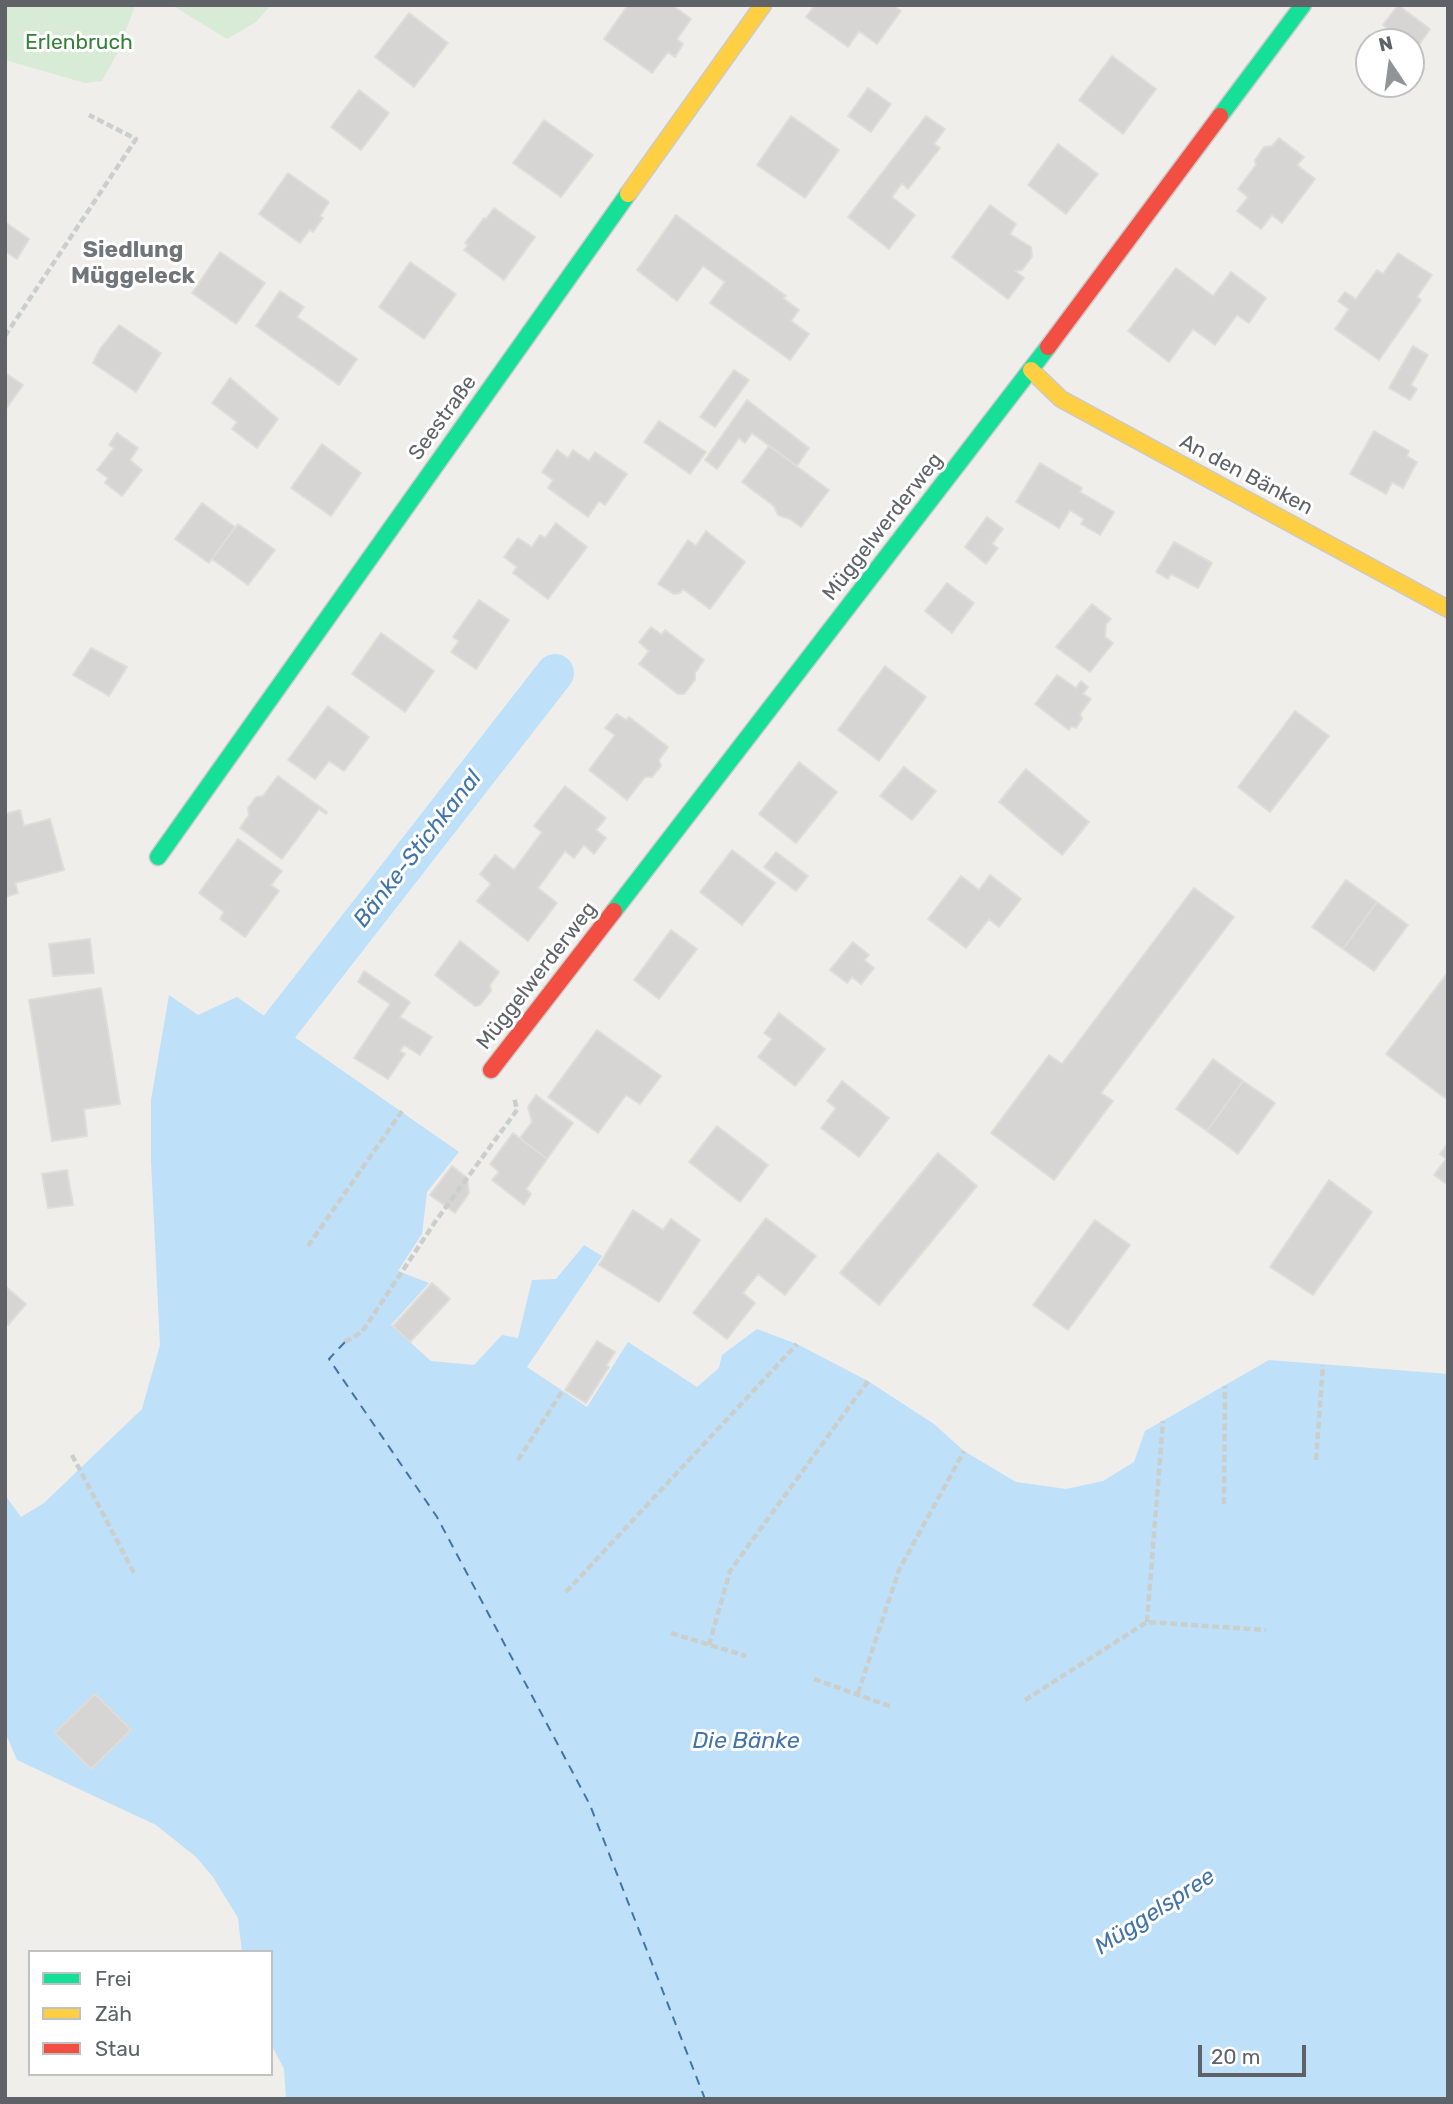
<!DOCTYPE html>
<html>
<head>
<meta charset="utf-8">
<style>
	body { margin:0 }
	#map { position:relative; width:1453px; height:2104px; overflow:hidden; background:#efeeea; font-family:Rubik,sans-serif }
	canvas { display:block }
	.frame { position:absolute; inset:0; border:7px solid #5f6368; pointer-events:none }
	.legend { position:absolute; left:28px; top:1950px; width:245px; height:126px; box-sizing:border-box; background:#fff; border:2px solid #bfc1c3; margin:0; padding:9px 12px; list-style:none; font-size:21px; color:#5f6368 }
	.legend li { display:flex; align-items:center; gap:14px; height:35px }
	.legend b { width:35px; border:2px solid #bfc1c3 }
	.north { position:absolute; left:1355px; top:28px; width:70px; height:70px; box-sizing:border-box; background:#fff; border:2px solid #bfc1c3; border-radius:50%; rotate:347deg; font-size:19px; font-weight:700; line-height:28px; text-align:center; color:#5f6368 }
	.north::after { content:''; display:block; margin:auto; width:24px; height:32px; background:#919496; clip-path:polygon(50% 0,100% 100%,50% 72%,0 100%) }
	.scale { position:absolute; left:1198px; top:2045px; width:108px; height:32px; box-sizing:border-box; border:4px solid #5f6368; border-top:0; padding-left:9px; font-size:21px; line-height:24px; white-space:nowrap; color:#5f6368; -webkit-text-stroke:5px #fff; paint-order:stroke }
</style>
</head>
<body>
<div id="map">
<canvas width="1453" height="2104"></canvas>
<div class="frame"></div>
<ul class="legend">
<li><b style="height:9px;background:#16e098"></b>Frei</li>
<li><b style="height:9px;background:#ffcf43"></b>Zäh</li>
<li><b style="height:9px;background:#f24e42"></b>Stau</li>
</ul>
<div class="north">N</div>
<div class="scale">20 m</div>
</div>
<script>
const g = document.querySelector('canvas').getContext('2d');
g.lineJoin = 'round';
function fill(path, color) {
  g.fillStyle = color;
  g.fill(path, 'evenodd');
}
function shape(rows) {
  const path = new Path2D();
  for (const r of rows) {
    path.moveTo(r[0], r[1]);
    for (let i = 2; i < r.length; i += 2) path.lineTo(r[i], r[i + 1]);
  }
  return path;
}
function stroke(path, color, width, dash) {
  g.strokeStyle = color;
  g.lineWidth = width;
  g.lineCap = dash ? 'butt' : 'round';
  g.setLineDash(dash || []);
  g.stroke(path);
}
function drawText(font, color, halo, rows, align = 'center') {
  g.font = font + ' Rubik,sans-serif';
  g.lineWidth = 6;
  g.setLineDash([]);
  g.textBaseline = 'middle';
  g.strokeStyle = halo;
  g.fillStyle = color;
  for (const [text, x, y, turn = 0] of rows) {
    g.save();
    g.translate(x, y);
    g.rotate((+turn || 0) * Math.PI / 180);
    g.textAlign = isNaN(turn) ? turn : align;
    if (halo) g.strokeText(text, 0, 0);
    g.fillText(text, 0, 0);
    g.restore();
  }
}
fill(shape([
	[5,5,135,5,119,50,102,81,85,83,5,60],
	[158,5,271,5,256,22,227,39,175,7]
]), '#d8ebd6');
fill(shape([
	[169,995,198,1015,237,997,459,1152,427,1192,422,1234,398,1271,429,1283,391,1325,431,1361,474,1365,502,1335,518,1338,532,1280,556,1279,584,1245,602,1256,527,1367,587,1407,628,1342,697,1387,719,1368,722,1355,757,1329,797,1344,868,1381,934,1424,964,1451,1016,1482,1066,1489,1103,1481,1134,1462,1145,1431,1269,1360,1448,1374,1448,2099,286,2099,284,2069,271,2044,271,1952,242,1952,238,1918,213,1877,196,1857,156,1825,17,1760,5,1732,5,1495,21,1517,44,1503,142,1409,160,1345,151,1161,151,1100]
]), '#bfe0f9');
stroke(shape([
	[280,1026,555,673]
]), '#bfe0f9', 38);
stroke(shape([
	[345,1342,329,1359,437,1517,590,1805,705,2099]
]), '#4174aa', 2, [9, 7]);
const building = shape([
	[628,5,672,5,691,19,677,39,683,44,675,57,668,52,652,73,604,39,628,5],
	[815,5,893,5,901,11,877,44,859,31,848,47,806,17,815,5],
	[1398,5,1430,29,1416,49,1411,45,1411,42,1406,42,1383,25,1398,5],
	[409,13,448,43,414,87,375,57,409,13],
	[1112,56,1156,89,1123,134,1079,100,1112,56],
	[868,88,891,104,871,132,848,116,868,88],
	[359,90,389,113,361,150,331,127,359,90],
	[791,116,839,150,805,198,757,165,791,116],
	[926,116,945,129,934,144,940,148,908,189,902,183,892,197,915,215,889,249,848,217,926,116],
	[544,120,593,155,561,197,513,163,544,120],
	[1279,138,1304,157,1297,165,1315,179,1282,223,1272,215,1261,229,1237,211,1248,197,1238,189,1256,165,1255,160,1264,147,1272,146,1279,138],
	[1058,144,1098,174,1066,214,1028,185,1058,144],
	[288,173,329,202,320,216,323,218,313,232,310,229,300,243,259,214,288,173],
	[990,205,1016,224,1010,234,1031,247,1032,257,1022,270,1015,271,1024,278,1008,299,952,257,990,205],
	[494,208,535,237,504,280,464,250,468,245,465,243,484,218,486,219,494,208],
	[676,215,786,296,783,298,799,310,791,321,809,334,790,360,710,303,725,282,703,266,677,301,637,270,676,215],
	[5,222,29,239,17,259,5,251,5,222],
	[220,252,265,283,236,324,192,293,220,252],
	[1398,253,1432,275,1417,297,1421,300,1379,360,1335,329,1349,309,1338,301,1345,292,1356,299,1377,270,1383,274,1398,253],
	[410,262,456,294,424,339,379,307,410,262],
	[1176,268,1213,296,1231,272,1266,298,1249,323,1237,315,1215,345,1193,329,1169,362,1128,331,1176,268],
	[280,291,304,307,297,317,357,359,339,385,256,326,280,291],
	[119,325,161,353,136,392,93,363,100,349,119,325],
	[1413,346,1428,355,1411,385,1417,389,1410,400,1389,388,1413,346],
	[734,370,749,380,715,427,700,417,734,370],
	[7,374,23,385,6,409,5,377,7,374],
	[230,378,278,419,257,448,232,429,237,422,212,403,230,378],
	[747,400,809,448,797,466,752,433,745,443,739,438,717,469,705,460,747,400],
	[659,421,706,452,690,474,644,442,659,421],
	[1374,431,1409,451,1407,456,1417,462,1403,488,1392,482,1386,494,1350,474,1374,431],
	[117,433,138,448,130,460,142,470,122,496,105,483,108,478,97,470,114,448,109,445,117,433],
	[322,444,361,473,331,516,291,488,322,444],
	[769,446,829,490,801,527,790,519,778,515,774,506,742,482,769,446],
	[557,450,568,458,573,450,589,461,595,452,627,474,605,505,599,501,588,517,548,488,553,480,542,472,557,450],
	[1040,463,1082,488,1080,492,1114,512,1100,535,1081,524,1084,519,1070,510,1059,528,1016,502,1040,463],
	[202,503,235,527,209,563,175,539,202,503],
	[987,517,1003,529,992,544,998,548,986,564,965,547,987,517],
	[556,523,587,547,548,599,513,573,517,567,504,557,518,538,532,547,540,535,545,538,556,523],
	[238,524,275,550,248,585,212,559,238,524],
	[706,531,745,562,710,609,683,589,680,593,674,594,658,584,688,540,696,546,706,531],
	[1174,542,1212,563,1198,588,1171,574,1168,579,1156,572,1174,542],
	[947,583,974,603,952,633,925,611,947,583],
	[479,600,509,620,476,669,451,652,459,641,453,637,479,600],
	[1092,604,1111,619,1106,624,1105,637,1113,643,1090,672,1056,647,1092,604],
	[651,627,662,635,665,630,704,660,695,673,695,680,684,694,678,694,639,664,649,651,639,642,651,627],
	[381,633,434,671,405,712,352,674,381,633],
	[91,648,127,667,109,696,73,675,91,648],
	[885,666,926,697,879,761,838,730,885,666],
	[1057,675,1076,688,1081,681,1088,687,1083,694,1091,699,1080,714,1082,719,1076,728,1071,726,1069,730,1035,704,1057,675],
	[328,706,369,737,344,771,329,761,315,779,288,760,328,706],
	[1295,711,1329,736,1270,812,1238,787,1295,711],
	[617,714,626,720,629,717,668,747,659,760,661,766,652,777,645,777,627,800,589,770,615,735,605,728,617,714],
	[799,762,837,792,796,843,759,814,799,762],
	[904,767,936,791,912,820,880,796,904,767],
	[1026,769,1089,822,1062,855,999,802,1026,769],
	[278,776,327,812,326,814,319,809,282,859,240,828,249,815,248,808,256,797,263,796,278,776],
	[565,786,606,818,596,830,606,838,594,854,584,845,574,858,565,851,538,888,557,903,528,941,477,901,491,884,480,874,495,855,514,870,542,832,534,826,565,786],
	[20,810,24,826,50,819,64,870,15,883,18,893,5,897,5,814,20,810],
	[238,839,282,871,271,885,279,891,245,937,220,919,224,912,199,893,238,839],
	[732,850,775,883,742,925,700,892,732,850],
	[776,852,808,876,796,891,764,867,776,852],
	[990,875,1021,899,999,927,989,919,966,948,928,919,961,876,979,890,990,875],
	[1346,880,1377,902,1343,949,1312,927,1346,880],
	[1194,888,1234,917,1101,1093,1113,1101,1054,1180,991,1133,1049,1055,1062,1064,1194,888],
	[1377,902,1408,925,1374,971,1343,949,1377,902],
	[671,930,697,949,659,999,634,980,671,930],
	[90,939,94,973,53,976,49,944,90,939],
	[460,941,499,972,490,985,491,991,480,1005,475,1006,435,975,460,941],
	[853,942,869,955,864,960,874,968,861,984,852,977,847,983,830,970,853,942],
	[364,971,410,1002,400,1017,432,1037,420,1055,404,1045,400,1051,405,1054,388,1079,354,1058,390,1004,358,982,364,971],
	[1448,972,1448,1094,1445,1098,1386,1054,1448,972],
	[101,988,120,1104,84,1109,87,1136,52,1141,29,1000,101,988],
	[779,1013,825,1049,795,1086,758,1057,772,1039,764,1033,779,1013],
	[597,1030,661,1076,640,1104,626,1095,598,1133,548,1097,597,1030],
	[1213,1059,1243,1081,1207,1131,1176,1109,1213,1059],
	[842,1081,889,1118,859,1157,821,1128,836,1108,827,1101,842,1081],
	[1243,1081,1275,1103,1238,1154,1207,1131,1243,1081],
	[536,1095,573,1123,547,1159,520,1138,532,1122,528,1107,536,1095],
	[717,1126,768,1165,740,1202,689,1162,717,1126],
	[513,1133,547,1159,526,1189,531,1194,524,1205,492,1180,499,1172,490,1164,513,1133],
	[1448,1143,1448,1185,1434,1175,1446,1159,1440,1154,1448,1143],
	[938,1153,977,1186,879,1305,840,1273,938,1153],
	[452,1166,467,1178,469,1193,455,1213,430,1195,452,1166],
	[67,1170,73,1205,48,1208,42,1174,67,1170],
	[1329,1180,1372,1212,1313,1295,1270,1267,1329,1180],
	[633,1210,663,1230,671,1219,700,1240,659,1302,599,1265,633,1210],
	[766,1218,816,1256,785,1295,758,1274,743,1293,755,1303,727,1339,693,1313,766,1218],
	[1095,1220,1130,1245,1068,1330,1033,1305,1095,1220],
	[432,1283,450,1299,410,1342,393,1326,432,1283],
	[5,1286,26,1304,8,1325,5,1323,5,1286],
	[597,1341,615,1352,606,1366,609,1367,586,1403,565,1390,597,1341],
	[95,1694,131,1730,91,1769,55,1733,95,1694]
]);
fill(building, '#d6d5d3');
stroke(building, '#deddd9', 2);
const fast = shape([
	[1220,116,1303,5],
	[158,857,628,194],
	[614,911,1048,347]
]);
const slow = shape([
	[628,194,763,5],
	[1031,370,1061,399,1448,609]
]);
const jam = shape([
	[1048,347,1220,116],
	[491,1070,614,911]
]);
stroke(fast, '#cacacb', 19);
stroke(slow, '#cacacb', 19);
stroke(jam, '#cacacb', 19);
stroke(shape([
	[5,336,136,139,89,115],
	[308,1246,402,1111],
	[345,1342,362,1332,435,1222,517,1110,514,1097],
	[72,1455,134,1573],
	[518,1460,563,1390],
	[1316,1460,1323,1365],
	[1224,1504,1225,1386],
	[566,1592,797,1344],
	[1147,1622,1163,1421],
	[671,1633,746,1656],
	[709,1645,730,1571,868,1381],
	[814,1679,892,1707],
	[858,1693,899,1570,964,1451],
	[1025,1700,1147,1622,1266,1630]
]), '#cacfcc', 4.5, [7, 3.5]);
stroke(fast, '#16e098', 16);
stroke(slow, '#ffcf43', 16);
stroke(jam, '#f24e42', 16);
drawText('21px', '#348238', '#fff', [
	["Erlenbruch",79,43]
]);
drawText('21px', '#5f6368', '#fff', [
	["Seestraße",443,418,-54],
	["An den Bänken",1246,475,28],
	["Müggelwerderweg",883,527,-52],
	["Müggelwerderweg",537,976,-52]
]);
drawText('bold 23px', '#70757a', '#fff', [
	["Siedlung",133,250],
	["Müggeleck",133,276]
]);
drawText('italic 23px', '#4174aa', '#fff', [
	["Bänke-Stichkanal",418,849,-52],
	["Die Bänke",746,1741],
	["Müggelspree",1155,1912,-33]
]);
</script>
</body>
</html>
